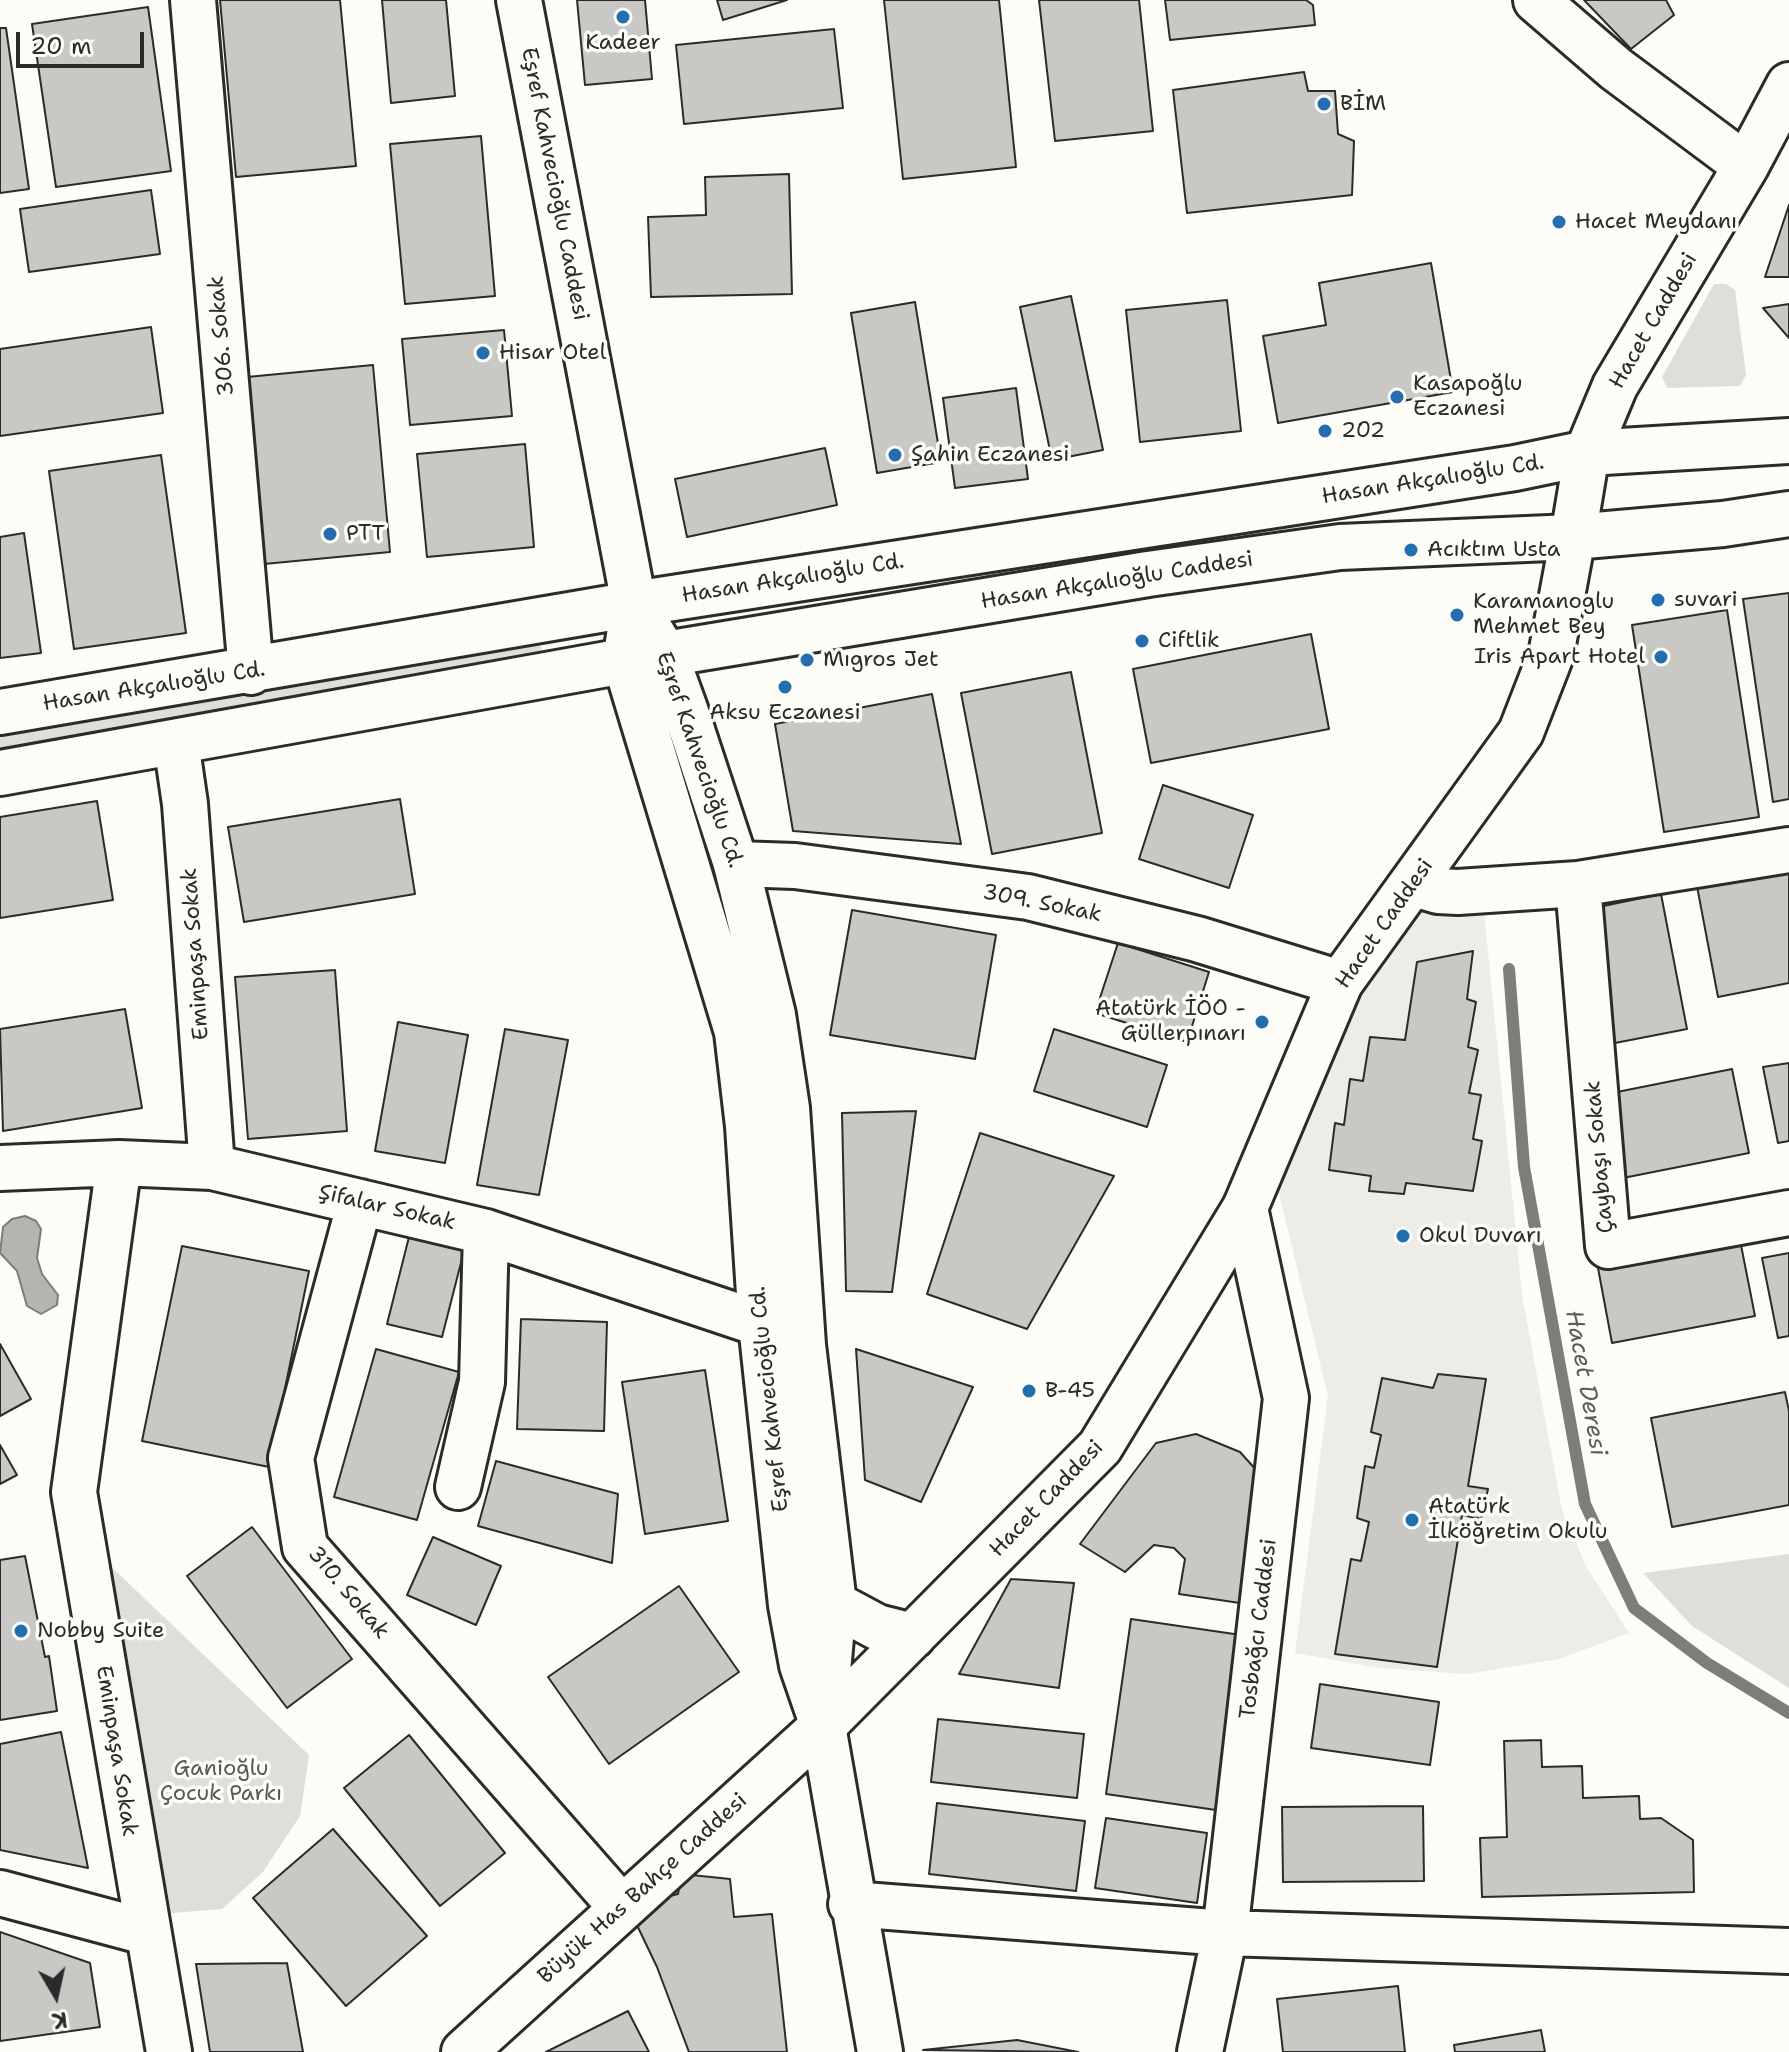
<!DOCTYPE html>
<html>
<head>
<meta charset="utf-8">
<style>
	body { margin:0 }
	#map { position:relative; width:1789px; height:2052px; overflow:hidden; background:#fdfcf7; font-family:"Shantell Sans",sans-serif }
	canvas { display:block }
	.north { position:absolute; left:16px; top:1956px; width:80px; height:80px; -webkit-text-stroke:6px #fdfcf7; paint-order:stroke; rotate:171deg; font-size:22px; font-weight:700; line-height:32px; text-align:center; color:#2b2b2b }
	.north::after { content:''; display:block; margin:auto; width:28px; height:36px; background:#2b2b2b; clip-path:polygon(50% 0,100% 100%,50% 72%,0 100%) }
	.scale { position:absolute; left:16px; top:32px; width:128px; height:36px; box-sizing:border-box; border:4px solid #2b2b2b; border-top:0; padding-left:10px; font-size:24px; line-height:28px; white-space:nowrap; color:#2b2b2b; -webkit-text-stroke:6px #fdfcf7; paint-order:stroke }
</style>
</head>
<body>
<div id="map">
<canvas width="1789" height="2052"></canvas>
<div class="north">K</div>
<div class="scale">20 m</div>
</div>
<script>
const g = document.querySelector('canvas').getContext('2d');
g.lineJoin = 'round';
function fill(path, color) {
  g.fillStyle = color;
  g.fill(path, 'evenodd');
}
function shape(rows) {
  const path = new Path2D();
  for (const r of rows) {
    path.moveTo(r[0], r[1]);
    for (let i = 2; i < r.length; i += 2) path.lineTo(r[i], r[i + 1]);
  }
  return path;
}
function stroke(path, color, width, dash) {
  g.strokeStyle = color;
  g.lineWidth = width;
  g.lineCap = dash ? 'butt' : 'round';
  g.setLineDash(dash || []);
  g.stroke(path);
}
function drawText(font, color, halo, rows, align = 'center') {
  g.font = font + ' "Shantell Sans",sans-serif';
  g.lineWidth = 7;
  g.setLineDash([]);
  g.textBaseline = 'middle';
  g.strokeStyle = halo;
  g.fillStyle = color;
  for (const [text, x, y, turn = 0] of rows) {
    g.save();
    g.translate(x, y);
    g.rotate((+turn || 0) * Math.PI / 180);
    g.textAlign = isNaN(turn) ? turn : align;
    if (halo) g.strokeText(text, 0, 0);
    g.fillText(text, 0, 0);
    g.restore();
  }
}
fill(shape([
	[1416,905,1484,911,1522,1295,1562,1510,1587,1568,1629,1633,1559,1659,1466,1674,1380,1668,1295,1653,1328,1396,1275,1177,1339,1032]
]), '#edece8');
fill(shape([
	[1714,284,1726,284,1735,290,1746,375,1740,386,1667,388,1662,377],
	[537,637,543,653,0,750,0,729],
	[1789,1554,1789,1688,1692,1626,1643,1573],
	[103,1559,309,1755,300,1816,263,1872,222,1909,160,1914]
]), '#dfdeda');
const water = shape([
	[25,1216,36,1221,41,1229,37,1258,42,1274,58,1295,57,1305,41,1314,27,1306,17,1271,0,1253,3,1227,12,1219,25,1216]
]);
fill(water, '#b5b4b1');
stroke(water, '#7e7d7b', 2);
stroke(shape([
	[1509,969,1524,1167,1585,1504,1634,1608,1707,1663,1789,1713]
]), '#7e7d7b', 12);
const building = shape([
	[220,0,340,0,356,166,236,177,220,0],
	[382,0,446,0,455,96,391,103,382,0],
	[577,0,645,0,652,79,585,85,577,0],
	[717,0,787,0,723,20,717,0],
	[884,0,999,0,1016,167,903,179,884,0],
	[1039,0,1139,0,1153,131,1055,141,1039,0],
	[1165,0,1306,0,1313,5,1315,25,1170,40,1165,0],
	[1584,0,1666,0,1674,15,1631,49,1584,0],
	[148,7,171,171,56,187,32,24,148,7],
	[0,28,6,28,29,189,0,193,0,28],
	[834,29,843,108,684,124,676,45,834,29],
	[1304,72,1308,91,1335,91,1338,134,1354,141,1352,195,1187,213,1173,90,1304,72],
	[481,136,495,296,405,304,390,144,481,136],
	[789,174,792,294,651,297,648,217,706,215,705,177,789,174],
	[151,190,160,254,29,272,20,209,151,190],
	[1789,205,1789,277,1765,277,1789,205],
	[1431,263,1453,392,1278,423,1263,336,1326,325,1319,283,1431,263],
	[1071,296,1103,450,1052,460,1020,307,1071,296],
	[1227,300,1241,431,1140,442,1126,310,1227,300],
	[915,302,941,462,877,473,851,313,915,302],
	[1789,304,1789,338,1763,308,1789,304],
	[151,327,163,413,0,436,0,349,151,327],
	[504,330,512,416,410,425,402,339,504,330],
	[373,365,390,552,264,564,247,377,373,365],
	[1016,388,1028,479,955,488,943,398,1016,388],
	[525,444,534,547,427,557,417,454,525,444],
	[825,448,837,505,687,537,675,479,825,448],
	[161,455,186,633,74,649,49,471,161,455],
	[24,533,41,653,0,658,0,537,24,533],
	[1789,593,1789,799,1773,802,1743,599,1789,593],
	[1727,610,1759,817,1664,832,1632,625,1727,610],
	[1311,634,1329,729,1151,763,1133,669,1311,634],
	[1071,672,1102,833,992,854,961,693,1071,672],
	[932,694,961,844,793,831,775,724,932,694],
	[1163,785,1253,815,1229,888,1139,859,1163,785],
	[400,799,415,894,244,922,228,827,400,799],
	[97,801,113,900,0,918,0,817,97,801],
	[1789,863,1789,983,1718,997,1696,881,1789,863],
	[1661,894,1687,1029,1615,1043,1589,909,1661,894],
	[852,910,996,935,975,1059,830,1035,852,910],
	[1118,943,1209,972,1187,1042,1095,1013,1118,943],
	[1473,951,1467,999,1476,1002,1468,1047,1478,1050,1469,1093,1481,1095,1473,1139,1482,1141,1473,1191,1406,1183,1404,1194,1369,1191,1371,1176,1329,1170,1335,1123,1344,1125,1350,1079,1363,1081,1370,1037,1405,1040,1417,962,1473,951],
	[335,970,347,1131,248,1139,235,977,335,970],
	[125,1009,142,1108,3,1131,0,1029,125,1009],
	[398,1022,468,1035,445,1163,375,1151,398,1022],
	[505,1029,568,1040,539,1195,477,1185,505,1029],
	[1054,1029,1167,1065,1147,1127,1034,1091,1054,1029],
	[1789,1063,1789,1141,1778,1143,1763,1067,1789,1063],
	[1732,1069,1749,1153,1623,1178,1607,1094,1732,1069],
	[916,1111,892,1292,846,1291,842,1113,916,1111],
	[980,1133,1114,1176,1027,1329,927,1294,980,1133],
	[410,1233,465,1247,442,1337,387,1324,410,1233],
	[1740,1240,1755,1316,1612,1343,1598,1268,1740,1240],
	[182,1246,309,1271,269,1467,142,1441,182,1246],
	[1789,1253,1789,1336,1778,1338,1762,1258,1789,1253],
	[521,1319,607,1322,604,1431,517,1429,521,1319],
	[0,1344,31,1399,0,1416,0,1344],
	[376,1349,459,1372,417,1520,334,1497,376,1349],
	[856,1349,973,1387,921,1502,865,1480,856,1349],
	[705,1370,728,1521,645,1534,622,1382,705,1370],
	[1438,1374,1486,1379,1468,1486,1488,1489,1481,1519,1462,1515,1437,1667,1335,1654,1351,1559,1361,1561,1369,1522,1357,1518,1365,1466,1374,1468,1381,1435,1371,1432,1382,1378,1433,1388,1438,1374],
	[1785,1392,1789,1411,1789,1505,1672,1527,1651,1418,1785,1392],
	[1196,1434,1240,1452,1258,1472,1240,1603,1179,1594,1185,1559,1174,1548,1154,1545,1125,1572,1080,1544,1156,1443,1196,1434],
	[0,1445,17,1475,0,1484,0,1445],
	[496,1461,618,1494,612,1563,478,1526,496,1461],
	[252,1527,352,1659,287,1708,187,1576,252,1527],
	[433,1537,501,1566,476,1625,407,1595,433,1537],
	[25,1556,45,1657,49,1656,57,1711,0,1720,0,1560,25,1556],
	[1011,1579,1074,1583,1059,1688,959,1674,1011,1579],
	[679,1586,739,1672,609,1764,548,1677,679,1586],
	[1131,1619,1241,1635,1216,1810,1106,1794,1131,1619],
	[1320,1684,1439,1702,1430,1765,1311,1748,1320,1684],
	[938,1719,1084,1734,1077,1798,931,1782,938,1719],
	[61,1732,88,1868,0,1850,0,1744,61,1732],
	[409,1735,505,1853,440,1906,344,1788,409,1735],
	[1541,1740,1542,1767,1582,1766,1583,1798,1639,1796,1640,1819,1661,1818,1693,1840,1694,1892,1482,1897,1480,1838,1507,1837,1504,1741,1541,1740],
	[937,1803,1085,1821,1076,1891,929,1874,937,1803],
	[1423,1806,1424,1881,1283,1882,1282,1807,1423,1806],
	[1106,1818,1207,1833,1197,1903,1095,1888,1106,1818],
	[333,1829,427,1936,346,2006,253,1898,333,1829],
	[682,1874,730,1879,734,1917,772,1914,787,2052,689,2052,657,1967,634,1919,645,1902,678,1894,682,1874],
	[0,1932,90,1963,100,2027,0,2041,0,1932],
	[287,1963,303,2052,210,2052,196,1964,287,1963],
	[1398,1986,1405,2052,1283,2052,1277,1999,1398,1986],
	[628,2011,649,2052,546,2052,628,2011],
	[1541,2030,1545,2052,1455,2052,1454,2045,1541,2030],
	[1017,2040,1078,2052,923,2050,1017,2040]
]);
fill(building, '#c9c8c4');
stroke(building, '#2b2b2b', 2);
const street = shape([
	[193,0,251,672],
	[1536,0,1616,69,1746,166],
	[1573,537,1587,453,1615,386,1746,166,1789,85],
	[0,712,634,604,1515,468,1587,453],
	[176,742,185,804,212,1167],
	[0,773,663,654],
	[736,864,795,866,1028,897,1197,939,1340,983],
	[1414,884,1438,891,1458,892,1578,884,1789,850],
	[1578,884,1608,1246,1789,1213],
	[119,1163,74,1492,169,2052],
	[0,1168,119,1163,212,1167,486,1232,761,1324],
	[360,1202,291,1458,305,1547,622,1908],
	[458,1487,482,1382,486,1232],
	[823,1726,880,2052],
	[0,1893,146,1932],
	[851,1904,1225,1933,1789,1951],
	[464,2052,823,1726],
	[1200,2052,1225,1933,1286,1398,1245,1208]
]);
const secondary = shape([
	[519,0,634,604,625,661,737,1032,748,1126,761,1324,791,1605,802,1665,823,1726],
	[1587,453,1789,441],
	[634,604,665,654,686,712,736,864,773,1015,787,1108,803,1345,834,1604,824,1716],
	[665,654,1148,574,1340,547,1573,537,1723,524,1789,514],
	[834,1604,877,1627,913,1636],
	[823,1726,1100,1447,1245,1208,1340,983,1521,732,1551,655,1573,537]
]);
stroke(street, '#2b2b2b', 50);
stroke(secondary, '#2b2b2b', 50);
stroke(street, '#fdfcf7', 44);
stroke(secondary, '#fdfcf7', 44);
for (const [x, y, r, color] of [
	[623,17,8,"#1f6fb2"],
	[1324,104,8,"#1f6fb2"],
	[1559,222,8,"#1f6fb2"],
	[483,353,8,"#1f6fb2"],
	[1397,397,8,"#1f6fb2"],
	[1325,431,8,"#1f6fb2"],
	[895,455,8,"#1f6fb2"],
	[330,534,8,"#1f6fb2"],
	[1411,550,8,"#1f6fb2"],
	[1658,600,8,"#1f6fb2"],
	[1457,615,8,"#1f6fb2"],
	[1142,641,8,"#1f6fb2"],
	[1661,657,8,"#1f6fb2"],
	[807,660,8,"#1f6fb2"],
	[785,687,8,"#1f6fb2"],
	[1262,1022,8,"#1f6fb2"],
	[1403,1236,8,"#1f6fb2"],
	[1029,1391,8,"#1f6fb2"],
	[1412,1520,8,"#1f6fb2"],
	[21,1631,8,"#1f6fb2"]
]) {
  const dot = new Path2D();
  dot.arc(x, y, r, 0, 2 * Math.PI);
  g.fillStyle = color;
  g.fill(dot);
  stroke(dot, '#fdfcf7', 3);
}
drawText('22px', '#2b2b2b', '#fdfcf7', [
	["Kadeer",623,43,"center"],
	["BİM",1340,104],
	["Hacet Meydanı",1575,222],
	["Hisar Otel",499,353],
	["Kasapoğlu",1413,384],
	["Eczanesi",1413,409],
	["202",1341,431],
	["Şahin Eczanesi",911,455],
	["PTT",346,534],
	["Acıktım Usta",1427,550],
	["suvari",1674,600],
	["Karamanoglu",1473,602],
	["Mehmet Bey",1473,627],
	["Ciftlik",1158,641],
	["Iris Apart Hotel",1645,657,"right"],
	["Mıgros Jet",823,660],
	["Aksu Eczanesi",785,713,"center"],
	["Atatürk İÖO -",1246,1009,"right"],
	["Güllerpınarı",1246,1034,"right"],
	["Okul Duvarı",1419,1236],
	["B-45",1045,1391],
	["Atatürk",1428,1507],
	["İlköğretim Okulu",1428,1532],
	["Nobby Suite",37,1631]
], 'left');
drawText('22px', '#2b2b2b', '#fdfcf7', [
	["Eşref Kahvecioğlu Caddesi",554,184,79],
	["Hacet Caddesi",1654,321,-60],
	["306. Sokak",222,336,-95],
	["Hasan Akçalıoğlu Cd.",1433,480,-9],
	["Hasan Akçalıoğlu Cd.",793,579,-9],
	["Hasan Akçalıoğlu Caddesi",1117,581,-9],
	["Hasan Akçalıoğlu Cd.",154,687,-9],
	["Eşref Kahvecioğlu Cd.",699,760,71],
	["309. Sokak",1042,904,11],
	["Hacet Caddesi",1385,924,-55],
	["Eminpaşa Sokak",196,954,-94],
	["Çaybaşı Sokak",1600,1157,-95],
	["Şifalar Sokak",387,1208,13],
	["Eşref Kahvecioğlu Cd.",770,1399,-96],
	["Hacet Caddesi",1047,1499,-46],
	["310. Sokak",348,1593,50],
	["Tosbağcı Caddesi",1259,1629,-83],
	["Eminpaşa Sokak",116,1751,81],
	["Büyük Has Bahçe Caddesi",643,1889,-42]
]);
drawText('22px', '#585857', '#fdfcf7', [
	["Ganioğlu",221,1769],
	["Çocuk Parkı",221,1794]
]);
drawText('italic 24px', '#5b5b5a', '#fdfcf7', [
	["Hacet Deresi",1585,1383,80]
]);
</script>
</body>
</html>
